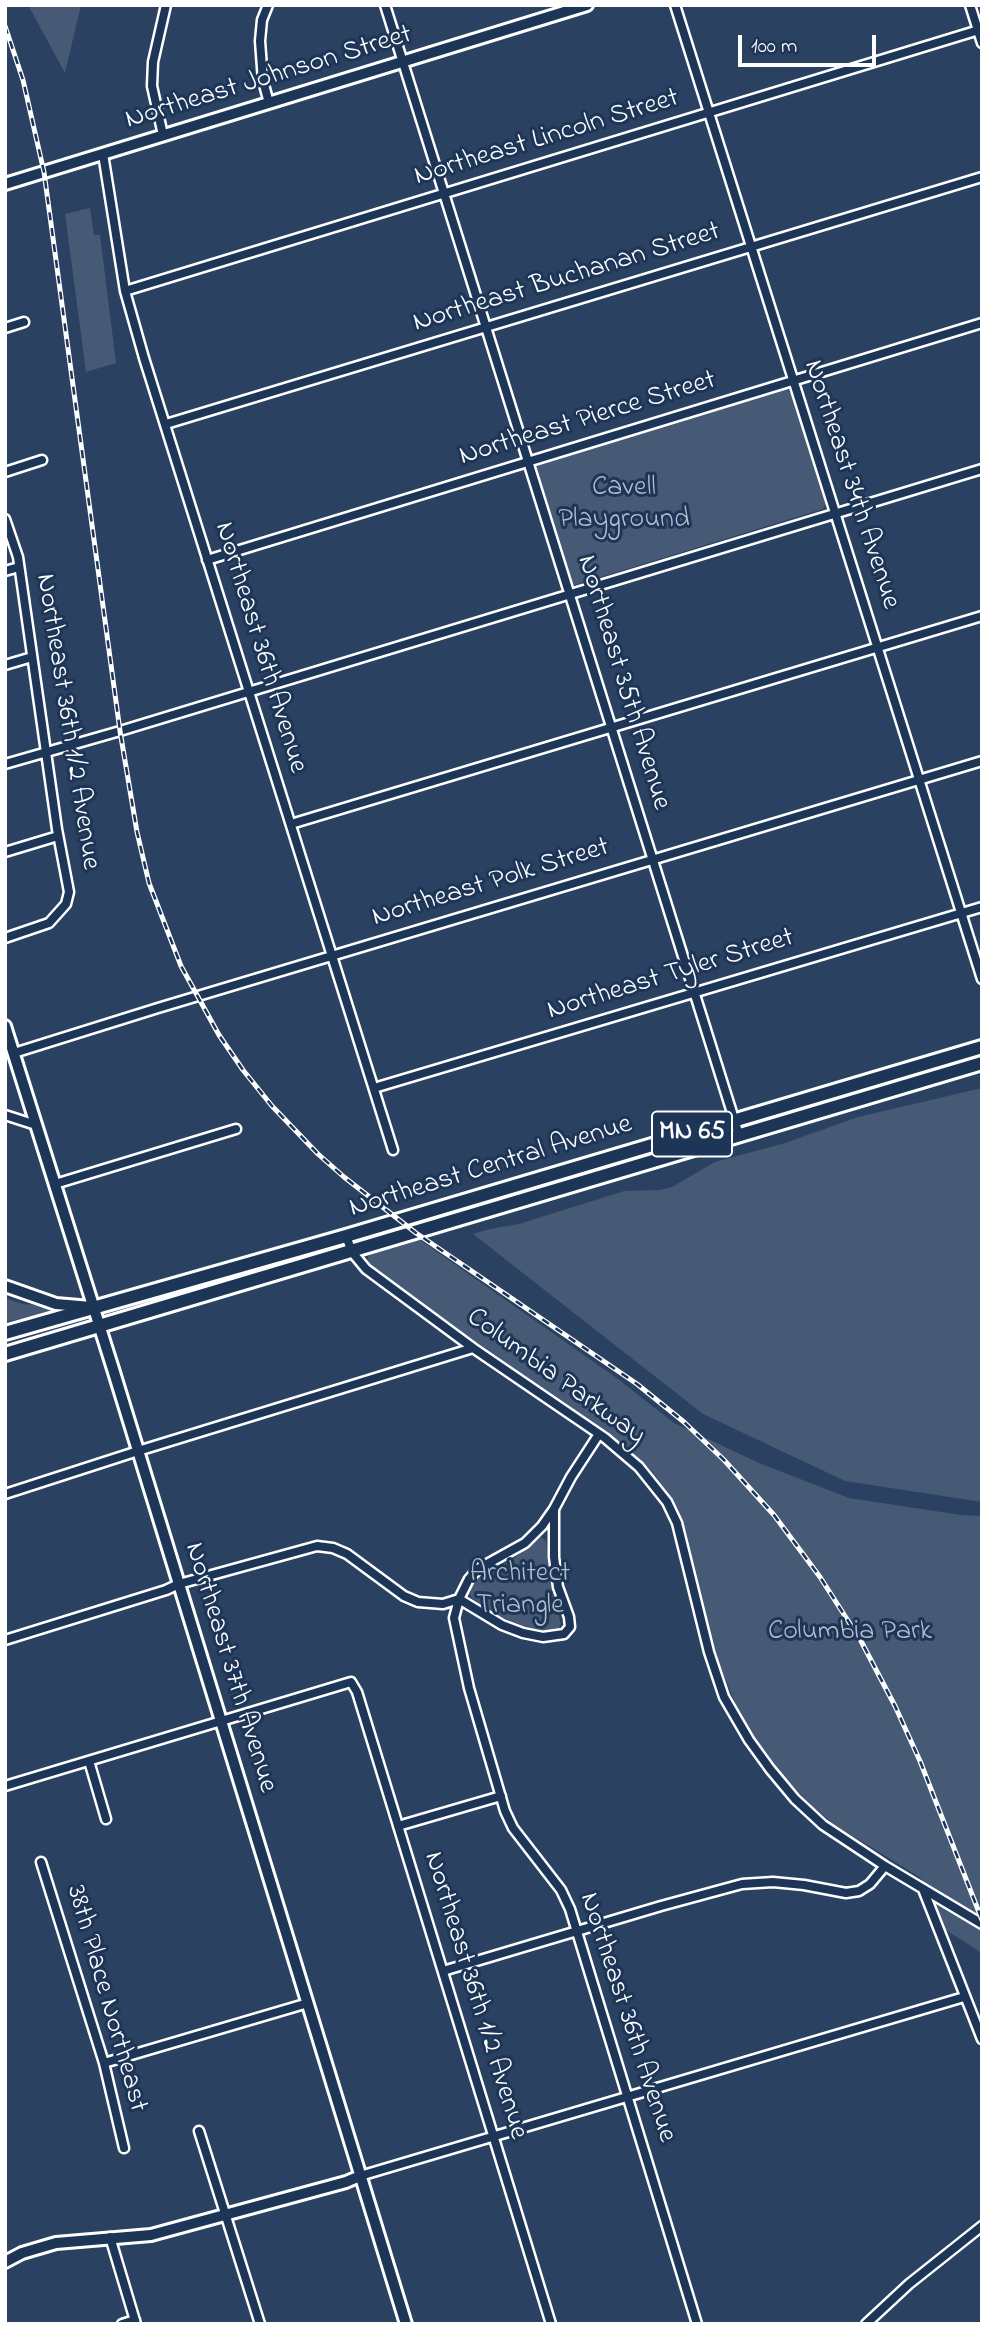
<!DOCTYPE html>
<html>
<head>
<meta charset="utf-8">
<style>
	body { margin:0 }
	#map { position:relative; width:987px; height:2329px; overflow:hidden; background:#2a4161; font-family:"Indie Flower",sans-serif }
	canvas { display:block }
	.frame { position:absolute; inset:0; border:7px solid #fff; pointer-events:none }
	.scale { position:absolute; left:738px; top:35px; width:138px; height:32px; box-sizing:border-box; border:4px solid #fff; border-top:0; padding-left:9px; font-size:21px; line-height:24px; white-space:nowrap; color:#fff; -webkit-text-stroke:5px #1d3557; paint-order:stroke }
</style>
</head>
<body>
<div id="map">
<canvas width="987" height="2329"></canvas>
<div class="frame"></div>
<div class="scale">100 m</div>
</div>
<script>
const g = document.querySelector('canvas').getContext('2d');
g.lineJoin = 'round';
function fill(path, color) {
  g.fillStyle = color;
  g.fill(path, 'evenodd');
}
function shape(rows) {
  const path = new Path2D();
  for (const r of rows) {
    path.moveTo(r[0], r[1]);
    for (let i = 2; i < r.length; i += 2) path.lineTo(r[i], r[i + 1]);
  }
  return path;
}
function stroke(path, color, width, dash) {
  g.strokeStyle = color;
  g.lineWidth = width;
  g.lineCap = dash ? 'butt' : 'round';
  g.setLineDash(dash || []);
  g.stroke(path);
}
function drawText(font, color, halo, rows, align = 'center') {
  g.font = font + ' "Indie Flower",sans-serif';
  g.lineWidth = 6;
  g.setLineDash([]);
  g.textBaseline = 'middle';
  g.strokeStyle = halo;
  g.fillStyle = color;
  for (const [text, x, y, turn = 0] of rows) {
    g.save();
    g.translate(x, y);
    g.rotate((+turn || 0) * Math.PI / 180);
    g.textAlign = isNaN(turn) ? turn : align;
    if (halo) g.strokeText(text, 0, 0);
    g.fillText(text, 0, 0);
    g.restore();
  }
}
fill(shape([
	[28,5,81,5,65,73],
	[90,208,94,235,100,235,116,363,86,372,65,214],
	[783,390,788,390,791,394,827,502,823,509,575,585,572,583,536,467,541,463],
	[982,1088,982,1502,845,1481,703,1414,473,1234,490,1229,519,1224,624,1191,660,1190,672,1187,715,1162,785,1143,858,1117],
	[416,1237,618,1379,674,1423,759,1463,849,1498,961,1515,982,1516,982,1953,944,1929,921,1878,835,1825,812,1806,771,1763,747,1727,736,1705,713,1649,691,1554,680,1517,665,1490,650,1469,619,1442,394,1286,369,1266,368,1257,372,1251],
	[5,1298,23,1304,37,1305,53,1312,5,1322],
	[541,1537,546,1541,552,1592,561,1624,557,1631,547,1632,531,1630,493,1613,471,1597,469,1589,481,1573,510,1561]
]), '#465975');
const minor = shape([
	[268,5,262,20,260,41,263,81,269,103],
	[385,5,739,1135],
	[675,5,982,979],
	[970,5,982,43],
	[163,135,152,86,153,62,166,5],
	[103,154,125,291,144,358,393,1150],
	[125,291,982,29],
	[5,328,24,322],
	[166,424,982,177],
	[5,472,42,460],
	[5,519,18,557,57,829,69,892,66,904,49,923,5,938],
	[207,560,982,323],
	[5,571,19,567],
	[5,665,32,657],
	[5,764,120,731,982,469],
	[291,824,982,616],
	[5,852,58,836],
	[14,1053,158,1008,982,761],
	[374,1088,982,907],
	[5,1115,36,1125],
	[55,1184,236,1129],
	[346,1236,352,1252,366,1269,473,1348,605,1438,639,1467,667,1502,677,1523,709,1652,724,1697,749,1740,770,1769,795,1799,823,1825,885,1866,982,1924],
	[599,1434,571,1477,554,1509,542,1526,525,1543,478,1569,469,1579,459,1599,454,1618,469,1688,505,1811,513,1828,561,1890,570,1909,697,2324],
	[5,1494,138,1451,473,1348],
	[5,1640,166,1590,179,1584,317,1546,333,1548,347,1554,404,1596,418,1602,443,1604,459,1599,502,1625,523,1633,543,1637,564,1634,570,1627,569,1617,558,1587,554,1557,554,1509],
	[89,1761,106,1819],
	[5,1786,351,1682,357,1692,551,2324],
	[398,1826,501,1796],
	[41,1862,104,2063,124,2148],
	[923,1889,982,2039],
	[443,1971,661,1906,742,1884,773,1882,804,1885,846,1893,859,1891,870,1884,885,1866],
	[104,2063,308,2003],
	[199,2131,260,2324],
	[360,2176,964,1997],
	[110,2237,136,2324],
	[122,2324,135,2320],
	[866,2324,909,2284,982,2226]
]);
const tertiary = shape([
	[5,184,587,5],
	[5,1026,113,1369,406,2324],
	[5,1286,56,1304,91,1307],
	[5,2262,22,2253,56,2243,151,2235,346,2182,360,2176]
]);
const primary = shape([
	[5,1333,346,1236,982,1047],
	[5,1354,982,1063]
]);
stroke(minor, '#fff', 13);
stroke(tertiary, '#fff', 16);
stroke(primary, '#fff', 18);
stroke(minor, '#1d3557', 8);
stroke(tertiary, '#1d3557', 10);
stroke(primary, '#1d3557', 12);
const rail = shape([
	[5,26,23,80,44,172,120,731,137,832,149,883,181,966,219,1035,243,1070,272,1106,318,1154,344,1177,416,1233,637,1384,684,1422,724,1460,774,1515,820,1577,861,1641,895,1706,920,1761,982,1920]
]);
stroke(rail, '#fff', 5);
stroke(rail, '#1d3557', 2.5, [8]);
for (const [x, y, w] of [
	[692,1134,80]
]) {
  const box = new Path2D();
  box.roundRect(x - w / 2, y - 22.5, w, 45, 5);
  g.fillStyle = '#1d3557';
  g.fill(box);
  stroke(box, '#fff', 2);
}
drawText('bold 26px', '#fff', null, [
	["MN 65",692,1134]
]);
drawText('28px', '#fff', '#1d3557', [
	["Northeast Johnson Street",269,79,-17],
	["Northeast Lincoln Street",547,139,-17],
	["Northeast Buchanan Street",567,279,-17],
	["Northeast Pierce Street",588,420,-17],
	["Northeast 34th Avenue",850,485,72],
	["Northeast 36th Avenue",259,648,73],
	["Northeast 35th Avenue",622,683,73],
	["Northeast 36th 1/2 Avenue",66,722,81],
	["Northeast Polk Street",491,884,-17],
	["Northeast Tyler Street",671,976,-17],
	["Northeast Central Avenue",491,1168,-17],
	["Columbia Parkway",555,1378,36],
	["Northeast 37th Avenue",229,1668,73],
	["Northeast 36th 1/2 Avenue",474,1996,73],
	["38th Place Northeast",105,1999,74],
	["Northeast 36th Avenue",626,2018,72]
]);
drawText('28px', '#b5bdc8', '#1d3557', [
	["Cavell",624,489],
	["Playground",624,521],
	["Architect",520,1575],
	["Triangle",520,1607],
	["Columbia Park",850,1633]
]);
</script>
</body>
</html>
